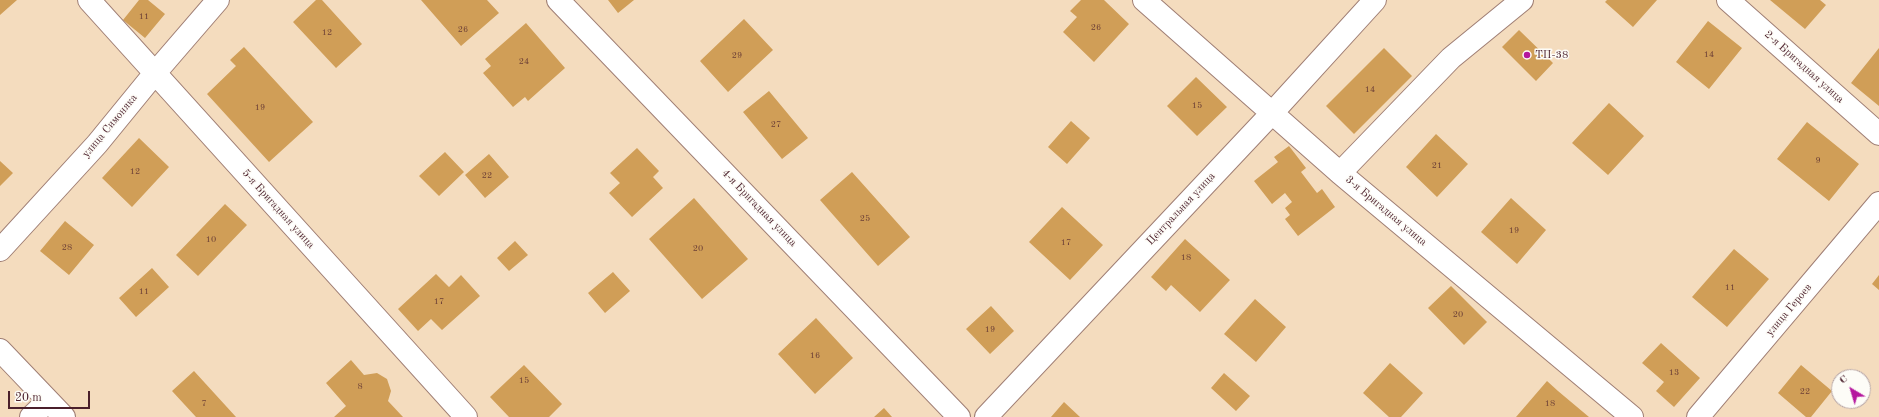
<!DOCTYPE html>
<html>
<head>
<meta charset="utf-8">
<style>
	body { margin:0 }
	#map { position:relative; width:1879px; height:417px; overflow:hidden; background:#f4dcbe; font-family:"Old Standard TT",serif }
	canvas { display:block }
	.north { position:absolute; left:1831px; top:369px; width:40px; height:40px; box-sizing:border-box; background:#fdfcf7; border:1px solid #b5a4a5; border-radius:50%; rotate:322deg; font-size:11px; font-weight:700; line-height:16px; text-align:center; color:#4a1f2b }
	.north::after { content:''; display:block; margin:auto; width:14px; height:18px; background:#b5179e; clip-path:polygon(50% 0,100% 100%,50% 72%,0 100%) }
	.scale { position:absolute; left:8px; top:391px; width:82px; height:18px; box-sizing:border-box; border:2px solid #4a1f2b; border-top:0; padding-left:5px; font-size:12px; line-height:14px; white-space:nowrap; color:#4a1f2b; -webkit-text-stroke:3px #fdfcf7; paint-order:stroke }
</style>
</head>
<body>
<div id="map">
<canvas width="1879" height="417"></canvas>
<div class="north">С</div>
<div class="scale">20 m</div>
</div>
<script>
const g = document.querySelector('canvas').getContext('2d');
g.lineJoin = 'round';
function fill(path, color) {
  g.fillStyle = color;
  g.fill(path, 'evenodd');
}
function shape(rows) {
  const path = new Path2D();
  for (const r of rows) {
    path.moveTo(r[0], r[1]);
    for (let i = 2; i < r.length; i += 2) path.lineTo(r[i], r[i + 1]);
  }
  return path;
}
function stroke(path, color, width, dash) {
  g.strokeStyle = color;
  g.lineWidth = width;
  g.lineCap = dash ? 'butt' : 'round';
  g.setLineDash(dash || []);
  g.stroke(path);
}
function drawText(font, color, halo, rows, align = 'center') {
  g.font = font + ' "Old Standard TT",serif';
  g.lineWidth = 3;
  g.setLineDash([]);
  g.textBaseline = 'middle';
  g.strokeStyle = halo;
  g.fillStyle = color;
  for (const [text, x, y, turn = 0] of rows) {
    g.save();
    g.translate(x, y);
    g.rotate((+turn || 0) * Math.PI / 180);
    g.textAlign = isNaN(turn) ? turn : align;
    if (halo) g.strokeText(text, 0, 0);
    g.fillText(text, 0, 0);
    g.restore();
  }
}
fill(shape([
	[0,0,17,0,0,15],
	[139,0,148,0,165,14,145,38,123,20],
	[316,0,322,0,362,44,336,68,293,22],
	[421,0,487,0,499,13,461,46],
	[608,0,634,0,618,13],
	[1081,0,1104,0,1129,24,1094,62,1063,32,1077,17,1070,11],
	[1607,0,1657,0,1633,27,1605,2],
	[1770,0,1820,0,1826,5,1805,29],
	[744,19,773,50,728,92,700,61],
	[1708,21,1742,48,1709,89,1676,62],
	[526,23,565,68,528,101,525,97,513,107,483,73,491,66,485,59],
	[1519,30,1553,63,1536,81,1502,47],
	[244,47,313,122,269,162,207,94,236,66,230,60],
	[1384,48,1412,76,1354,134,1326,106],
	[1879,48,1879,106,1851,83],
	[1196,77,1227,107,1197,136,1167,106],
	[769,91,808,138,782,159,743,112],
	[1609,103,1644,136,1608,175,1572,143],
	[1071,121,1090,138,1067,164,1048,147],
	[1807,122,1859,164,1829,201,1777,159],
	[1436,134,1468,164,1437,197,1406,167],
	[139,138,169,167,132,207,102,178],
	[1289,146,1306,168,1301,172,1317,193,1322,189,1335,207,1298,236,1285,219,1290,215,1285,208,1292,202,1285,193,1272,204,1254,181,1278,162,1274,157],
	[637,148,659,171,653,177,663,188,632,217,609,193,620,183,610,173],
	[445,152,464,172,439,196,419,176],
	[489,154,509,177,485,198,465,175],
	[0,161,13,173,0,186],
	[852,172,910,237,878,266,820,200],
	[694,198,748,259,702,299,649,239],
	[1511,198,1546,230,1517,264,1481,232],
	[225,204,247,225,198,276,176,255],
	[1062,207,1103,245,1070,280,1029,242],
	[65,221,94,245,69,275,40,251],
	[1185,239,1230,280,1200,312,1171,285,1166,291,1151,277],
	[515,241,528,255,509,271,497,258],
	[1734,249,1769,279,1727,327,1692,297],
	[152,268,169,287,136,317,119,298],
	[613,272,630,291,605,313,588,293],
	[436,274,449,287,461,275,480,296,442,330,431,319,418,331,398,309],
	[1879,275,1879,290,1872,284],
	[1451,286,1487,322,1464,345,1428,308],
	[1255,299,1286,327,1256,362,1224,334],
	[991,306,1014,331,990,354,966,329],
	[816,318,853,358,815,394,778,354],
	[1661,343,1700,378,1674,407,1656,391,1664,382,1642,363],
	[351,360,364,375,377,373,387,379,391,391,388,401,403,417,334,417,346,406,326,383],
	[1390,363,1423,393,1401,417,1389,417,1363,393],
	[524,365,562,404,549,417,509,417,490,397],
	[1801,365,1832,391,1811,417,1806,417,1778,393],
	[194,371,236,417,196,417,172,391],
	[1224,373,1250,396,1236,411,1211,388],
	[1547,381,1558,391,1589,417,1516,417],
	[1064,402,1080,417,1051,417],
	[884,408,892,417,874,417]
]), '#d09e57');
const minor = shape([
	[89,0,466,417],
	[558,0,959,417],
	[1144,0,1340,173,1632,417],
	[1728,0,1879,134],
	[1340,173,1451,58,1522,0],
	[0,250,97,144,155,73,218,0],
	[0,350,64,417],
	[31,417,48,401],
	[986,417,1273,112,1375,0],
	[1698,417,1879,203]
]);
stroke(minor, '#9f7e74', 24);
stroke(minor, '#fff', 22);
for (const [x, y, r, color] of [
	[1527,55,4,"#b5179e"]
]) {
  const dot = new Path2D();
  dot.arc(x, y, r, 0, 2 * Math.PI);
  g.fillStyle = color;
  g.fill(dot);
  stroke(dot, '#fdfcf7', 1.5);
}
drawText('9px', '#6c3f36', null, [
	["11",144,17],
	["26",1096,28],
	["26",463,30],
	["12",327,33],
	["14",1709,55],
	["29",737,56],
	["24",524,62],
	["14",1370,90],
	["15",1197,106],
	["19",260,108],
	["27",776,125],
	["9",1818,161],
	["21",1437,166],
	["12",135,172],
	["22",487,176],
	["25",865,219],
	["19",1514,231],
	["10",211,240],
	["17",1066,243],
	["28",67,248],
	["20",698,249],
	["18",1186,258],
	["11",1730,288],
	["11",144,292],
	["17",439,302],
	["20",1458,315],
	["19",990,330],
	["16",815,356],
	["13",1674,373],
	["15",524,381],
	["8",360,387],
	["22",1805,392],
	["7",204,404],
	["18",1550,404]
]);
drawText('11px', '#4a1f2b', '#fdfcf7', [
	["ТП-38",1535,55]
], 'left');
drawText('11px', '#4a1f2b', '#fdfcf7', [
	["2-я Бригадная улица",1804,67,42],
	["улица Симоняка",110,126,-50],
	["4-я Бригадная улица",759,208,46],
	["5-я Бригадная улица",278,209,48],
	["Центральная улица",1181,209,-47],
	["3-я Бригадная улица",1386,211,40],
	["улица Героев",1789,310,-50]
]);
</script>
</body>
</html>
